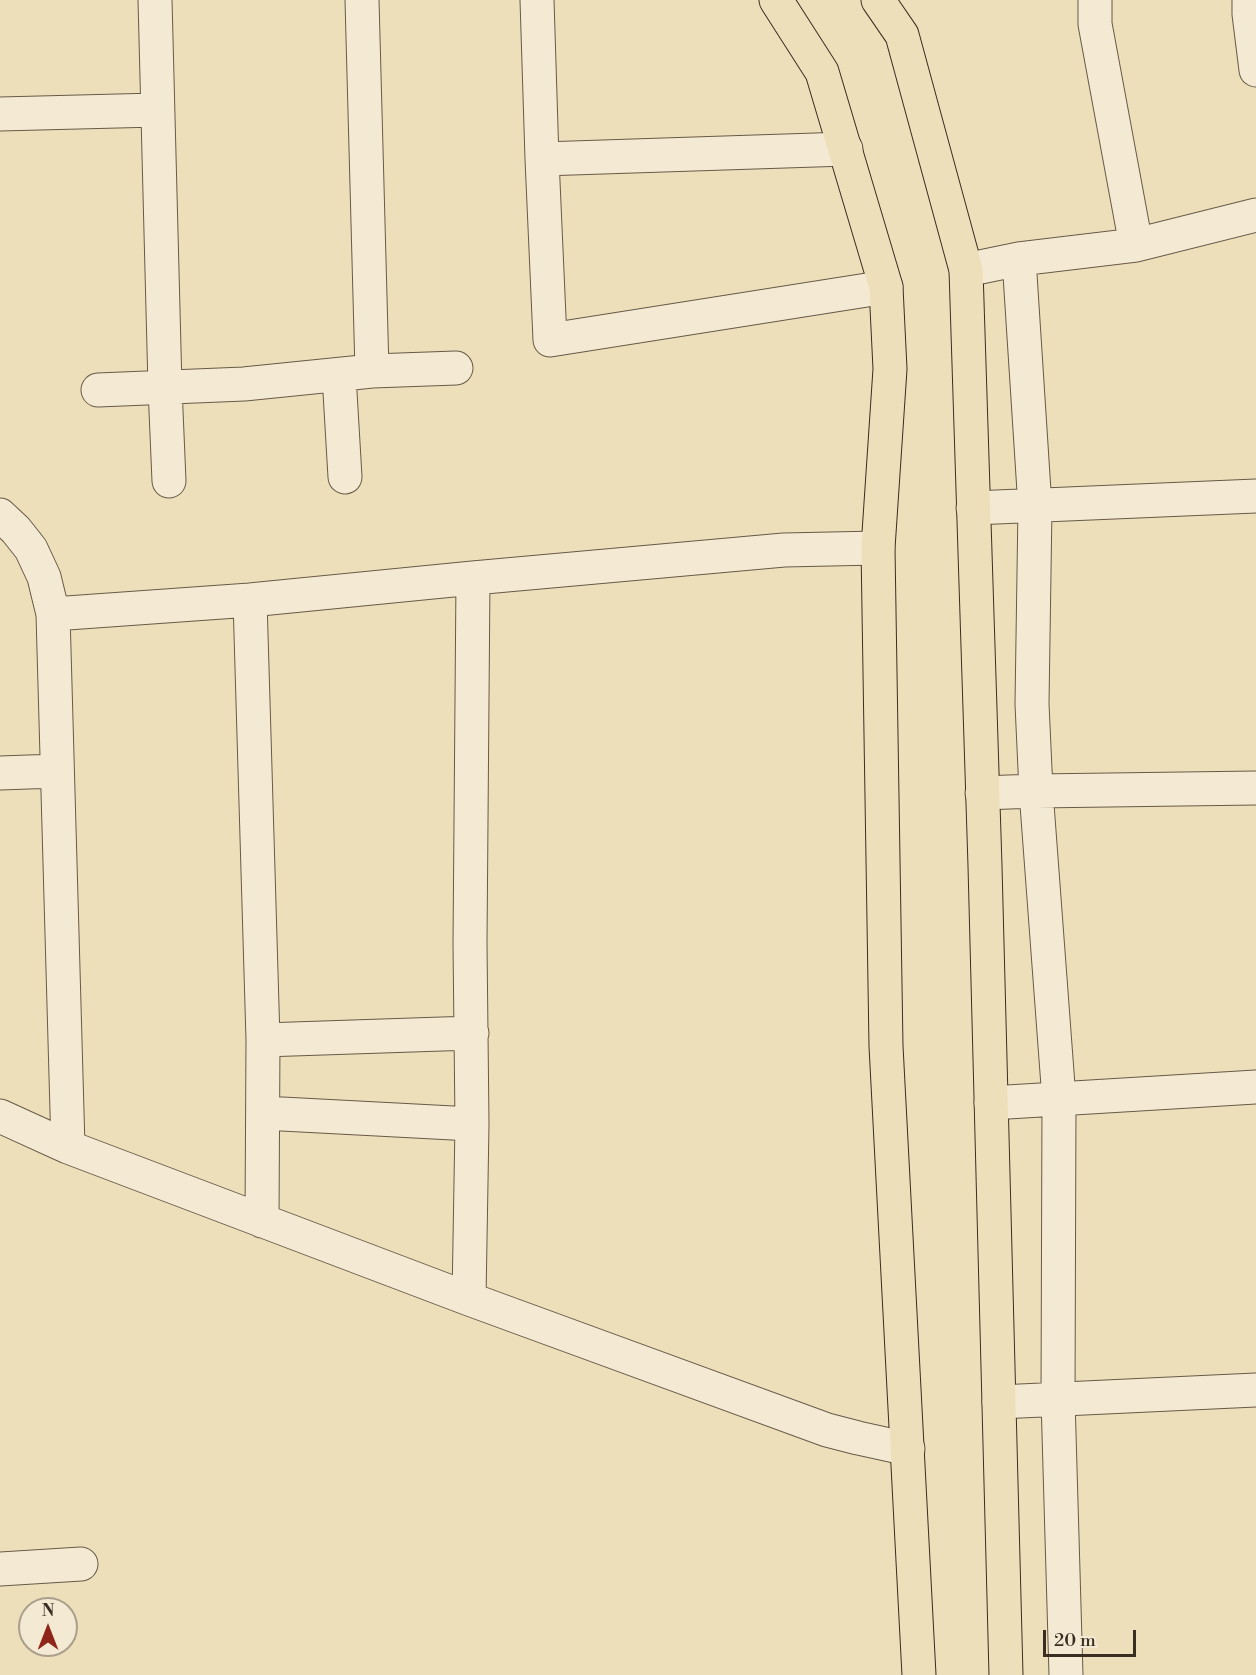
<!DOCTYPE html>
<html>
<head>
<meta charset="utf-8">
<style>
	body { margin:0 }
	#map { position:relative; width:1256px; height:1675px; overflow:hidden; background:#eedfbb; font-family:"Libre Bodoni",serif }
	canvas { display:block }
	.north { position:absolute; left:18px; top:1597px; width:60px; height:60px; box-sizing:border-box; background:#f4ead3; border:2px solid #aa9f8c; border-radius:50%; rotate:0deg; font-size:16px; font-weight:700; line-height:24px; text-align:center; color:#3a2e22 }
	.north::after { content:''; display:block; margin:auto; width:21px; height:27px; background:#8f2418; clip-path:polygon(50% 0,100% 100%,50% 72%,0 100%) }
	.scale { position:absolute; left:1043px; top:1630px; width:93px; height:27px; box-sizing:border-box; border:3px solid #3a2e22; border-top:0; padding-left:8px; font-size:18px; line-height:21px; white-space:nowrap; color:#3a2e22; -webkit-text-stroke:4px #f4ead3; paint-order:stroke }
</style>
</head>
<body>
<div id="map">
<canvas width="1256" height="1675"></canvas>
<div class="north">N</div>
<div class="scale">20 m</div>
</div>
<script>
const g = document.querySelector('canvas').getContext('2d');
g.lineJoin = 'round';
function shape(rows) {
  const path = new Path2D();
  for (const r of rows) {
    path.moveTo(r[0], r[1]);
    for (let i = 2; i < r.length; i += 2) path.lineTo(r[i], r[i + 1]);
  }
  return path;
}
function stroke(path, color, width, dash) {
  g.strokeStyle = color;
  g.lineWidth = width;
  g.lineCap = dash ? 'butt' : 'round';
  g.setLineDash(dash || []);
  g.stroke(path);
}
const minor = shape([
	[155,0,165,387,169,481],
	[362,0,372,371],
	[537,0,542,159,846,149],
	[1095,0,1095,24,1136,245],
	[1249,0,1249,14,1256,70],
	[0,114,157,110],
	[542,159,550,340,886,287],
	[1019,259,1035,507,1032,704,1036,791,1059,1099,1058,1399,1066,1675],
	[966,270,1019,259,1136,245,1256,215],
	[339,375,345,477],
	[98,390,244,384,372,371,456,368],
	[973,508,1256,496],
	[0,515,16,530,31,549,44,577,53,614,68,1147],
	[250,600,263,1040,262,1221],
	[53,614,250,600,473,578,784,550,878,548],
	[0,773,57,771],
	[982,793,1036,791,1256,788],
	[263,1040,472,1033],
	[991,1103,1256,1087],
	[263,1113,472,1124],
	[0,1116,68,1147,469,1299,827,1430,858,1438,908,1449],
	[469,1299,472,1124,470,943,473,578],
	[999,1402,1256,1390],
	[0,1569,81,1564]
]);
const highway = shape([
	[776,0,822,72,886,287,890,369,878,548,886,1046,919,1675],
	[878,0,902,35,966,270,985,866,1006,1675]
]);
stroke(minor, '#675a48', 35);
stroke(highway, '#3a2e22', 35);
stroke(minor, '#f4ead3', 33);
stroke(highway, '#eedfbb', 33);
</script>
</body>
</html>
